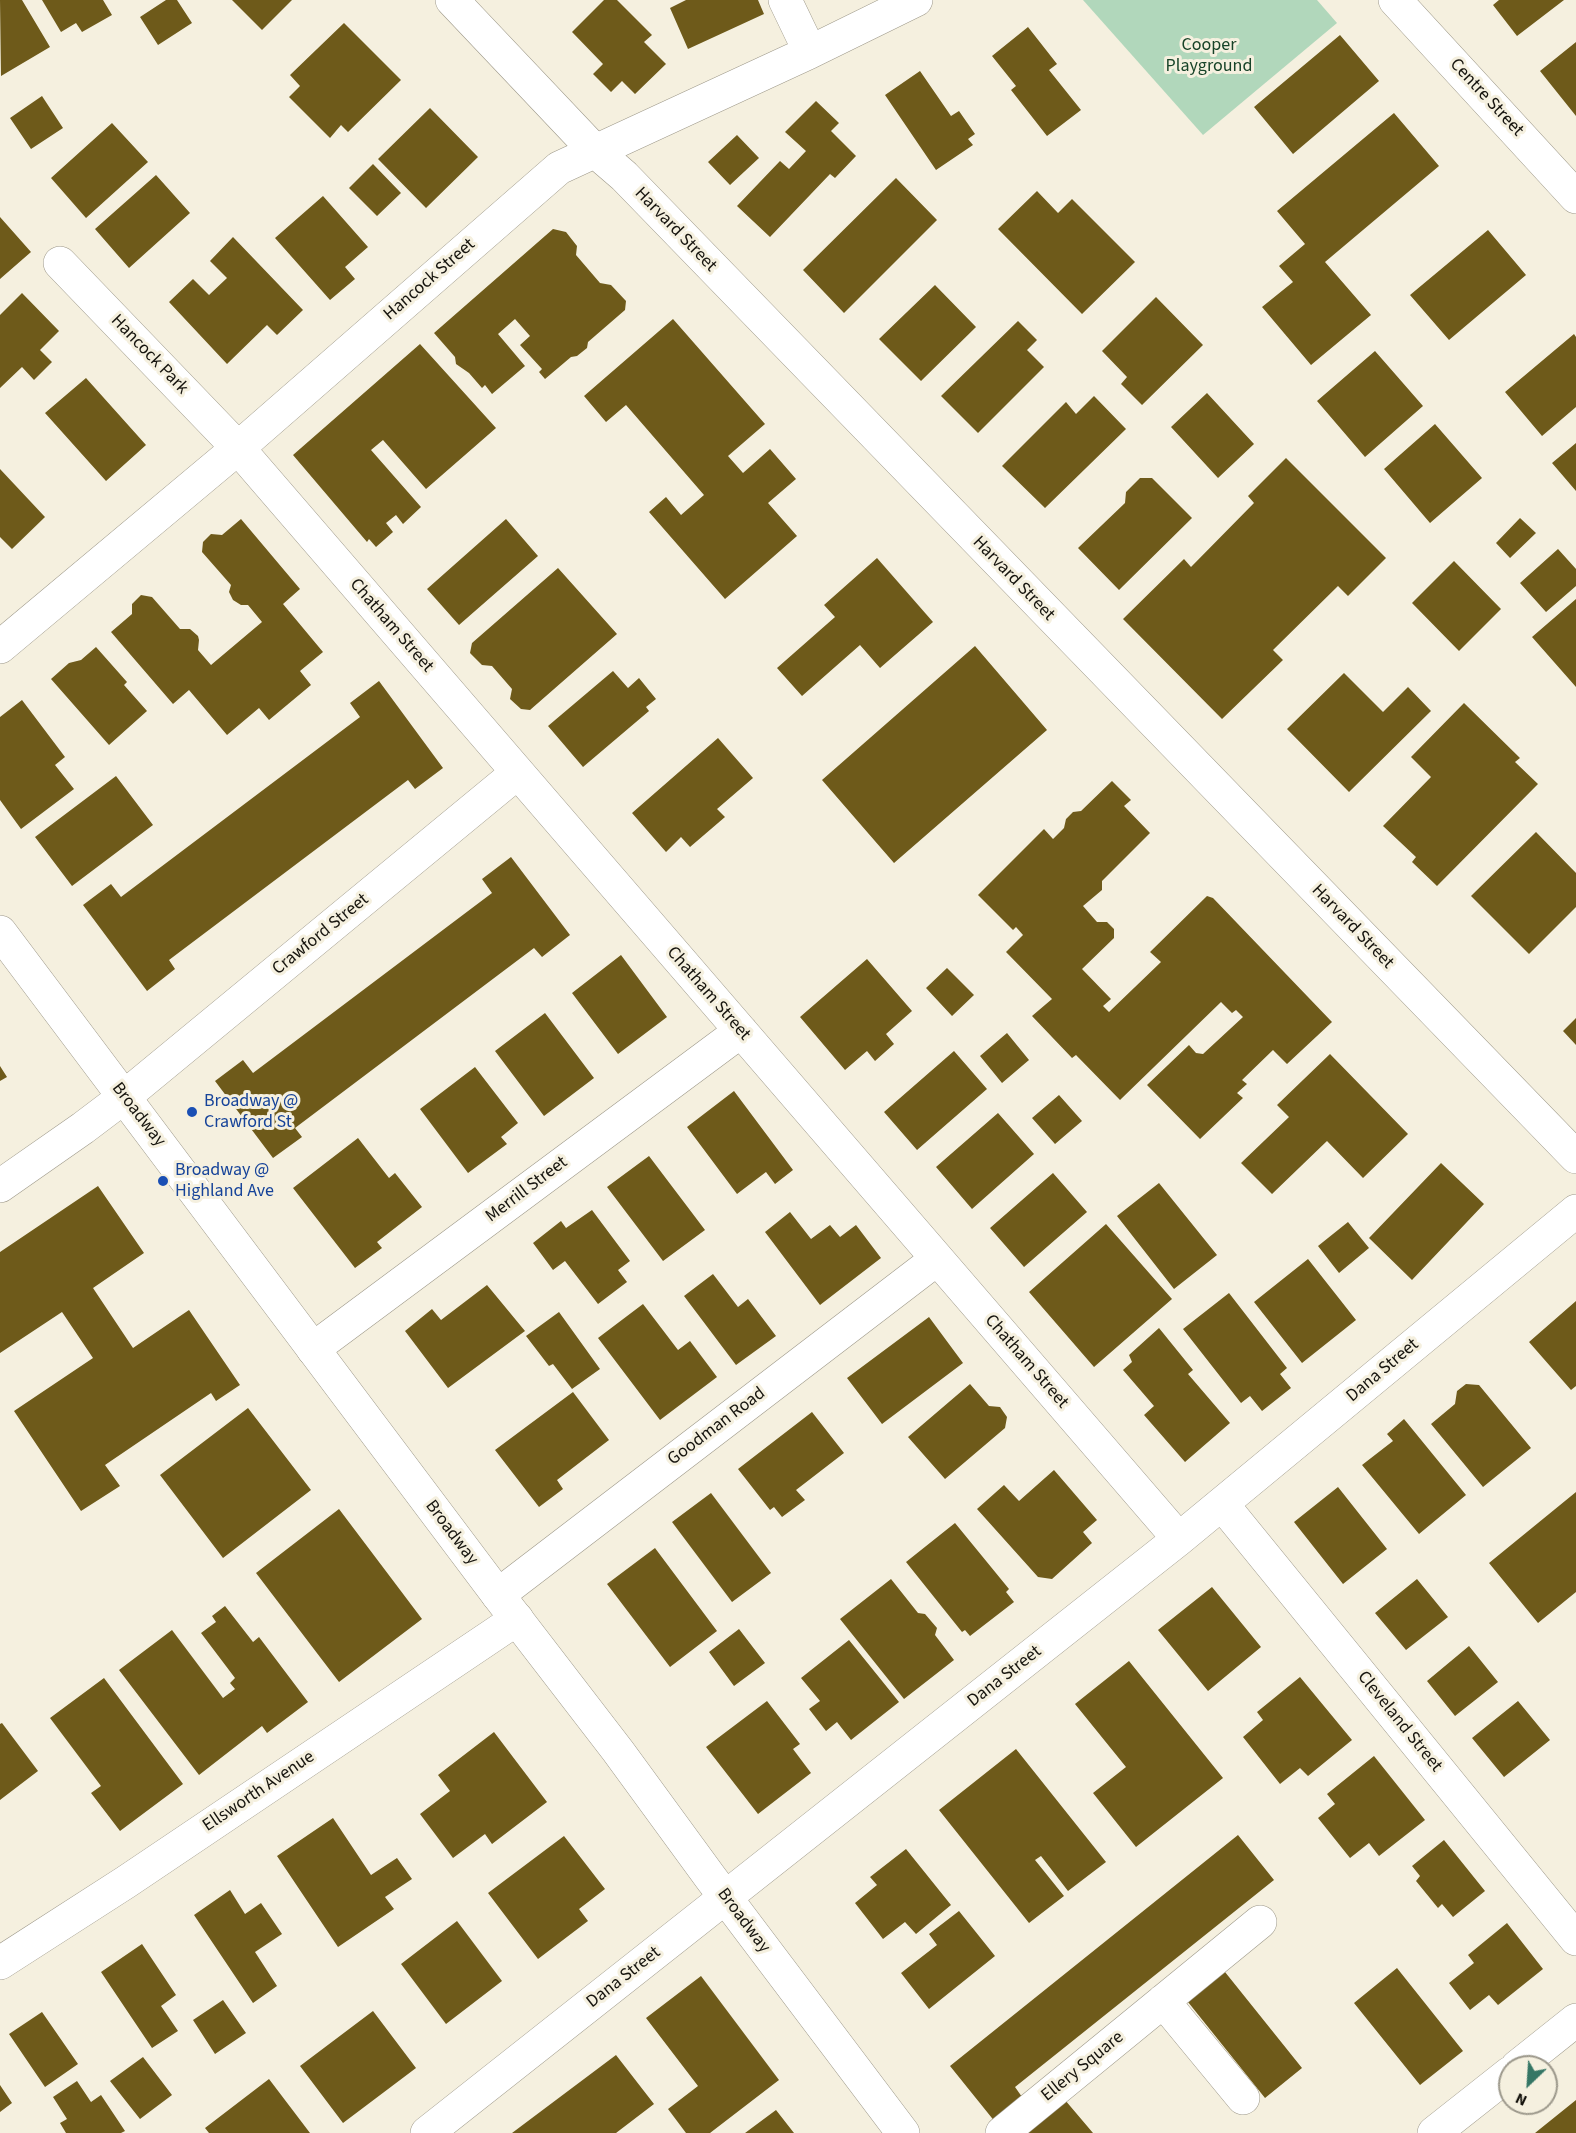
<!DOCTYPE html>
<html>
<head>
<meta charset="utf-8">
<style>
	body { margin:0 }
	#map { position:relative; width:1576px; height:2133px; overflow:hidden; background:#f5f0df; font-family:"Source Sans 3",sans-serif }
	canvas { display:block }
	.north { position:absolute; left:1498px; top:2055px; width:60px; height:60px; box-sizing:border-box; background:#f5f0df; border:2px solid #9c988b; border-radius:50%; rotate:205deg; font-size:16px; font-weight:700; line-height:24px; text-align:center; color:#16140e }
	.north::after { content:''; display:block; margin:auto; width:21px; height:27px; background:#357665; clip-path:polygon(50% 0,100% 100%,50% 72%,0 100%) }
</style>
</head>
<body>
<div id="map">
<canvas width="1576" height="2133"></canvas>
<div class="north">N</div>
</div>
<script>
const g = document.querySelector('canvas').getContext('2d');
g.lineJoin = 'round';
function fill(path, color) {
  g.fillStyle = color;
  g.fill(path, 'evenodd');
}
function shape(rows) {
  const path = new Path2D();
  for (const r of rows) {
    path.moveTo(r[0], r[1]);
    for (let i = 2; i < r.length; i += 2) path.lineTo(r[i], r[i + 1]);
  }
  return path;
}
function stroke(path, color, width, dash) {
  g.strokeStyle = color;
  g.lineWidth = width;
  g.lineCap = dash ? 'butt' : 'round';
  g.setLineDash(dash || []);
  g.stroke(path);
}
function drawText(font, color, halo, rows, align = 'center') {
  g.font = font + ' "Source Sans 3",sans-serif';
  g.lineWidth = 6;
  g.setLineDash([]);
  g.textBaseline = 'middle';
  g.strokeStyle = halo;
  g.fillStyle = color;
  for (const [text, x, y, turn = 0] of rows) {
    g.save();
    g.translate(x, y);
    g.rotate((+turn || 0) * Math.PI / 180);
    g.textAlign = isNaN(turn) ? turn : align;
    if (halo) g.strokeText(text, 0, 0);
    g.fillText(text, 0, 0);
    g.restore();
  }
}
fill(shape([
	[1083,0,1317,0,1337,23,1203,135]
]), '#b1d7bb');
fill(shape([
	[0,0,22,0,50,47,1,76],
	[42,0,103,0,112,15,82,32,76,23,61,32],
	[166,0,177,0,192,23,158,45,140,17],
	[232,0,292,0,262,30],
	[604,0,617,0,652,35,644,42,666,64,635,94,622,81,611,92,593,74,603,64,572,32],
	[686,0,758,0,764,14,688,49,670,8],
	[1499,0,1564,0,1517,36,1493,5],
	[344,23,401,80,348,132,341,125,330,138,289,97,300,86,290,75],
	[1028,27,1057,64,1049,70,1081,110,1047,136,1011,90,1016,86,992,56],
	[1340,35,1379,81,1293,154,1254,107],
	[1576,42,1576,116,1540,71],
	[920,71,951,116,959,111,975,134,968,139,973,145,936,170,885,95],
	[42,96,63,128,31,149,10,118],
	[816,101,839,123,831,131,856,156,835,178,830,174,770,237,737,206,780,161,789,169,806,151,785,132],
	[430,108,478,157,426,208,378,159],
	[1394,113,1439,166,1325,262,1371,315,1311,365,1262,307,1293,282,1279,266,1305,244,1277,211],
	[112,123,148,162,86,218,51,178],
	[737,135,759,158,730,185,708,162],
	[373,164,401,193,377,216,349,188],
	[156,175,190,213,129,268,95,229],
	[896,178,937,220,844,313,803,270],
	[1037,191,1058,213,1072,199,1135,262,1082,314,998,229],
	[323,196,368,247,345,267,355,279,330,300,275,238],
	[0,217,31,252,0,279],
	[553,229,566,232,577,246,576,255,600,283,611,285,626,301,625,310,588,342,587,348,577,356,571,357,545,379,539,372,542,369,520,345,530,336,515,319,498,334,525,366,492,394,485,385,482,388,469,373,456,364,455,357,434,333],
	[1488,230,1526,275,1449,340,1410,295],
	[233,237,303,310,277,335,267,325,227,364,169,302,193,279,209,295,227,278,210,261],
	[935,285,976,327,921,381,879,339],
	[22,293,59,331,40,350,52,362,34,380,22,367,0,388,0,315],
	[1156,297,1203,345,1142,405,1121,384,1127,377,1102,351],
	[673,319,765,424,728,456,743,473,770,449,796,479,768,503,797,536,725,599,649,512,666,497,681,515,704,495,626,405,606,422,584,396],
	[1018,321,1037,340,1027,350,1044,367,978,433,941,396],
	[1574,334,1576,337,1576,407,1542,436,1505,392],
	[420,344,496,428,426,489,383,440,371,450,421,507,403,524,396,515,386,523,393,532,376,547,369,539,367,542,293,455],
	[1375,351,1423,406,1365,457,1317,401],
	[86,378,146,445,106,481,45,413],
	[1207,393,1254,444,1218,478,1171,427],
	[1094,396,1126,429,1045,508,1002,466,1066,402,1076,414],
	[1435,424,1482,478,1430,523,1384,469],
	[1576,443,1576,491,1552,463],
	[1286,458,1386,558,1348,596,1338,586,1273,650,1283,660,1222,719,1123,619,1184,559,1191,567,1254,503,1248,496],
	[0,469,45,517,12,549,0,537],
	[1140,478,1152,478,1192,518,1119,590,1078,548,1125,503,1126,492],
	[1520,518,1536,533,1510,558,1496,543],
	[241,519,300,589,283,604,323,652,300,671,311,685,269,720,259,708,227,735,189,690,173,704,111,632,132,614,132,604,141,595,152,597,180,629,190,629,198,636,199,640,198,650,211,665,262,622,248,605,241,605,233,600,229,592,231,585,202,552,203,542,211,534,222,535],
	[506,519,538,556,459,625,427,589],
	[1558,549,1576,569,1576,586,1546,612,1520,583],
	[877,558,933,622,880,668,860,645,802,696,777,668,835,617,824,605],
	[1454,561,1501,609,1459,651,1412,603],
	[558,568,617,634,530,710,521,709,510,699,512,689,492,666,482,665,470,653,472,643],
	[1576,599,1576,687,1532,637],
	[975,646,1047,730,894,863,822,780],
	[96,647,127,682,124,685,147,711,109,745,51,679,69,663,81,660],
	[613,671,628,688,639,678,656,699,646,707,649,711,583,767,548,726],
	[1344,673,1383,712,1408,687,1431,711,1349,792,1287,729],
	[379,681,443,768,415,789,408,780,169,960,175,969,147,991,83,905,111,884,121,897,360,717,350,703],
	[22,700,65,757,55,765,74,789,21,829,0,800,0,717],
	[1464,703,1520,758,1515,762,1538,784,1437,886,1412,862,1416,857,1383,826,1431,777,1411,757],
	[718,738,753,778,717,809,725,817,690,847,681,837,666,852,632,813],
	[116,776,153,825,72,886,35,837],
	[1112,781,1131,800,1124,806,1150,833,1102,881,1102,890,1083,906,1097,922,1107,922,1114,929,1114,938,1082,969,1111,999,1103,1006,1109,1012,1161,962,1150,952,1207,896,1213,898,1332,1022,1287,1064,1273,1050,1242,1080,1247,1084,1237,1093,1243,1098,1200,1139,1147,1085,1189,1045,1196,1053,1203,1054,1243,1017,1236,1010,1232,1013,1221,1002,1120,1100,1076,1055,1072,1058,1032,1016,1052,999,1006,952,1023,935,1016,927,1013,930,978,895,1044,829,1053,839,1064,828,1066,819,1073,812,1081,811],
	[1536,832,1576,873,1576,907,1529,954,1471,896],
	[511,857,570,935,542,957,534,948,295,1128,302,1137,273,1158,215,1081,243,1060,253,1073,492,893,482,879],
	[621,955,667,1017,618,1054,572,993],
	[867,959,912,1011,886,1034,894,1044,875,1061,867,1051,845,1070,800,1017],
	[947,968,974,995,952,1016,926,988],
	[545,1013,594,1078,544,1116,495,1051],
	[1576,1018,1576,1045,1563,1031],
	[1007,1033,1029,1060,1002,1083,980,1056],
	[954,1051,987,1089,917,1150,884,1112],
	[1330,1054,1408,1134,1363,1178,1327,1141,1272,1194,1241,1163,1289,1117,1277,1105],
	[0,1066,7,1077,0,1081],
	[475,1067,518,1123,501,1137,507,1144,468,1173,420,1109],
	[734,1091,793,1170,775,1184,766,1172,737,1194,687,1127],
	[1059,1095,1082,1121,1055,1144,1032,1118],
	[998,1113,1034,1154,972,1209,936,1167],
	[358,1138,389,1178,395,1173,422,1207,377,1242,382,1248,355,1268,293,1188],
	[649,1156,705,1230,663,1261,607,1187],
	[1441,1163,1484,1204,1412,1280,1369,1238],
	[1053,1173,1087,1212,1024,1267,990,1228],
	[1159,1183,1217,1255,1174,1289,1117,1216],
	[98,1186,144,1253,93,1288,133,1348,189,1310,240,1385,216,1401,211,1393,105,1465,120,1486,81,1511,14,1411,93,1358,62,1312,0,1353,0,1252],
	[592,1210,630,1261,618,1270,627,1282,598,1304,565,1261,553,1270,533,1243,561,1221,566,1228],
	[790,1212,811,1239,830,1225,840,1237,856,1225,881,1258,820,1305,765,1232],
	[1348,1222,1369,1248,1339,1273,1318,1246],
	[1106,1224,1172,1299,1094,1367,1029,1292],
	[1308,1259,1356,1320,1302,1363,1254,1302],
	[713,1274,738,1307,748,1299,776,1336,736,1365,684,1296],
	[487,1285,525,1331,448,1388,405,1331,432,1309,441,1320],
	[1229,1293,1287,1368,1280,1374,1291,1388,1262,1411,1250,1396,1241,1403,1183,1329],
	[1576,1301,1576,1386,1571,1390,1529,1342],
	[643,1304,678,1350,690,1341,717,1377,660,1420,598,1338],
	[559,1312,600,1369,572,1389,553,1364,549,1366,526,1336],
	[929,1317,963,1363,882,1424,847,1378],
	[1159,1328,1193,1370,1188,1374,1230,1423,1185,1462,1144,1415,1154,1406,1123,1370,1132,1362,1129,1355],
	[970,1384,989,1406,1000,1407,1007,1417,1005,1428,945,1479,908,1437],
	[1466,1384,1479,1385,1531,1448,1483,1487,1431,1424,1455,1404,1457,1391],
	[573,1392,609,1440,557,1480,563,1489,539,1507,495,1450],
	[248,1408,311,1490,223,1558,160,1475],
	[812,1412,844,1453,796,1490,805,1500,782,1517,774,1507,770,1510,738,1469],
	[1404,1419,1466,1495,1419,1534,1362,1465,1393,1441,1387,1434],
	[1054,1470,1097,1520,1083,1532,1092,1543,1052,1579,1038,1577,977,1509,1004,1485,1019,1501],
	[1338,1487,1387,1549,1343,1584,1294,1522],
	[1576,1492,1576,1592,1538,1623,1489,1563],
	[711,1493,771,1573,732,1602,672,1522],
	[339,1509,422,1619,339,1682,256,1573],
	[955,1523,1009,1589,1006,1592,1014,1602,970,1636,965,1630,962,1632,906,1562],
	[655,1548,717,1631,670,1667,607,1584],
	[891,1579,918,1613,925,1614,937,1628,935,1635,954,1660,904,1699,840,1619],
	[1417,1579,1448,1617,1406,1650,1375,1613],
	[1212,1587,1261,1647,1208,1691,1158,1630],
	[225,1606,253,1642,259,1637,308,1702,267,1733,262,1726,199,1775,119,1670,172,1630,223,1698,235,1689,230,1683,235,1678,201,1633,216,1622,212,1616],
	[739,1629,765,1663,734,1686,709,1652],
	[849,1640,899,1702,851,1740,837,1722,826,1731,809,1709,820,1701,801,1678],
	[1469,1646,1498,1682,1455,1716,1427,1681],
	[1129,1661,1223,1778,1136,1847,1093,1793,1126,1767,1075,1704],
	[1300,1677,1352,1740,1308,1776,1300,1768,1280,1784,1243,1737,1263,1720,1257,1712],
	[104,1678,183,1784,120,1831,91,1793,101,1786,50,1718],
	[767,1701,800,1744,793,1749,811,1773,758,1814,706,1747],
	[1518,1701,1550,1740,1504,1777,1472,1738],
	[2,1723,38,1771,0,1800,0,1724],
	[494,1732,547,1802,492,1844,485,1834,453,1858,420,1814,450,1791,438,1775],
	[1016,1749,1106,1862,1068,1891,1041,1856,1035,1860,1064,1896,1029,1923,939,1810],
	[1374,1756,1425,1820,1379,1856,1369,1843,1350,1858,1318,1818,1335,1804,1327,1794],
	[333,1818,371,1875,397,1858,412,1879,385,1897,394,1909,338,1947,277,1856],
	[1238,1835,1274,1880,1015,2087,1039,2121,1065,2100,1093,2133,1004,2133,950,2066],
	[564,1836,605,1889,579,1909,588,1921,538,1959,488,1893],
	[1444,1840,1485,1891,1453,1917,1442,1904,1438,1908,1416,1881,1420,1876,1412,1866],
	[906,1849,951,1905,916,1934,905,1922,883,1939,855,1903,877,1885,870,1877],
	[230,1890,245,1914,261,1903,282,1934,255,1952,277,1986,253,2003,194,1915],
	[959,1911,995,1956,929,2009,901,1973,937,1945,929,1934],
	[457,1921,502,1981,446,2024,401,1964],
	[1507,1923,1543,1969,1498,2005,1489,1995,1470,2010,1449,1983,1474,1963,1468,1955],
	[142,1944,176,1995,161,2006,178,2031,152,2048,101,1972],
	[1397,1968,1463,2051,1420,2085,1354,2003],
	[1225,1972,1302,2068,1265,2098,1188,2002],
	[701,1976,779,2080,710,2133,686,2133,668,2109,698,2086,646,2018],
	[223,2000,246,2033,215,2054,193,2020],
	[373,2011,416,2068,343,2123,300,2066],
	[42,2012,78,2064,45,2087,9,2034],
	[616,2055,654,2104,616,2133,512,2133],
	[143,2057,172,2095,140,2119,110,2081],
	[269,2079,310,2133,209,2133,205,2128],
	[77,2081,91,2102,101,2095,125,2131,121,2133,66,2133,60,2123,67,2119,53,2097],
	[0,2085,12,2103,0,2112],
	[1576,2100,1576,2133,1535,2133],
	[776,2110,794,2133,745,2133]
]), '#6e5a1a');
const minor = shape([
	[452,0,595,151,624,176,1576,1157],
	[785,0,810,52],
	[1395,0,1576,197],
	[60,263,238,448,1179,1539],
	[0,647,238,448,559,168,810,52,916,0],
	[0,1186,83,1128,124,1097,517,773],
	[313,1349,741,1031],
	[1222,1504,1576,1939],
	[498,1595,937,1259],
	[0,1963,126,1882,517,1619],
	[1163,2001,1243,2098],
	[1517,2067,1576,2020],
	[427,2133,1179,1539,1576,1211],
	[1002,2133,1260,1922],
	[1434,2133,1510,2073]
]);
const major = shape([
	[0,932,498,1595,618,1751,710,1877,903,2133]
]);
stroke(minor, '#9d9889', 34);
stroke(major, '#9d9889', 34);
stroke(minor, '#fff', 33);
stroke(major, '#fff', 33);
for (const [x, y, r, color] of [
	[192,1112,6,"#1a4fb4"],
	[163,1181,6,"#1a4fb4"]
]) {
  const dot = new Path2D();
  dot.arc(x, y, r, 0, 2 * Math.PI);
  g.fillStyle = color;
  g.fill(dot);
  stroke(dot, '#f5f0df', 2);
}
drawText('18px', '#174328', '#f5f0df', [
	["Cooper",1209,46],
	["Playground",1209,67]
]);
drawText('18px', '#16140e', '#f5f0df', [
	["Centre Street",1486,98,47],
	["Harvard Street",675,230,46],
	["Hancock Street",430,280,-41],
	["Hancock Park",149,355,46],
	["Harvard Street",1013,579,46],
	["Chatham Street",391,626,49],
	["Harvard Street",1352,927,46],
	["Crawford Street",321,935,-39],
	["Chatham Street",708,994,49],
	["Broadway",138,1115,52],
	["Merrill Street",527,1190,-37],
	["Chatham Street",1026,1362,49],
	["Dana Street",1383,1371,-40],
	["Goodman Road",717,1427,-37],
	["Broadway",451,1533,53],
	["Dana Street",1005,1677,-38],
	["Cleveland Street",1399,1722,51],
	["Ellsworth Avenue",259,1792,-34],
	["Broadway",743,1921,53],
	["Dana Street",624,1978,-38],
	["Ellery Square",1083,2067,-39]
]);
drawText('18px', '#164399', '#f5f0df', [
	["Broadway @",204,1102],
	["Crawford St",204,1123],
	["Broadway @",175,1171],
	["Highland Ave",175,1192]
], 'left');
</script>
</body>
</html>
